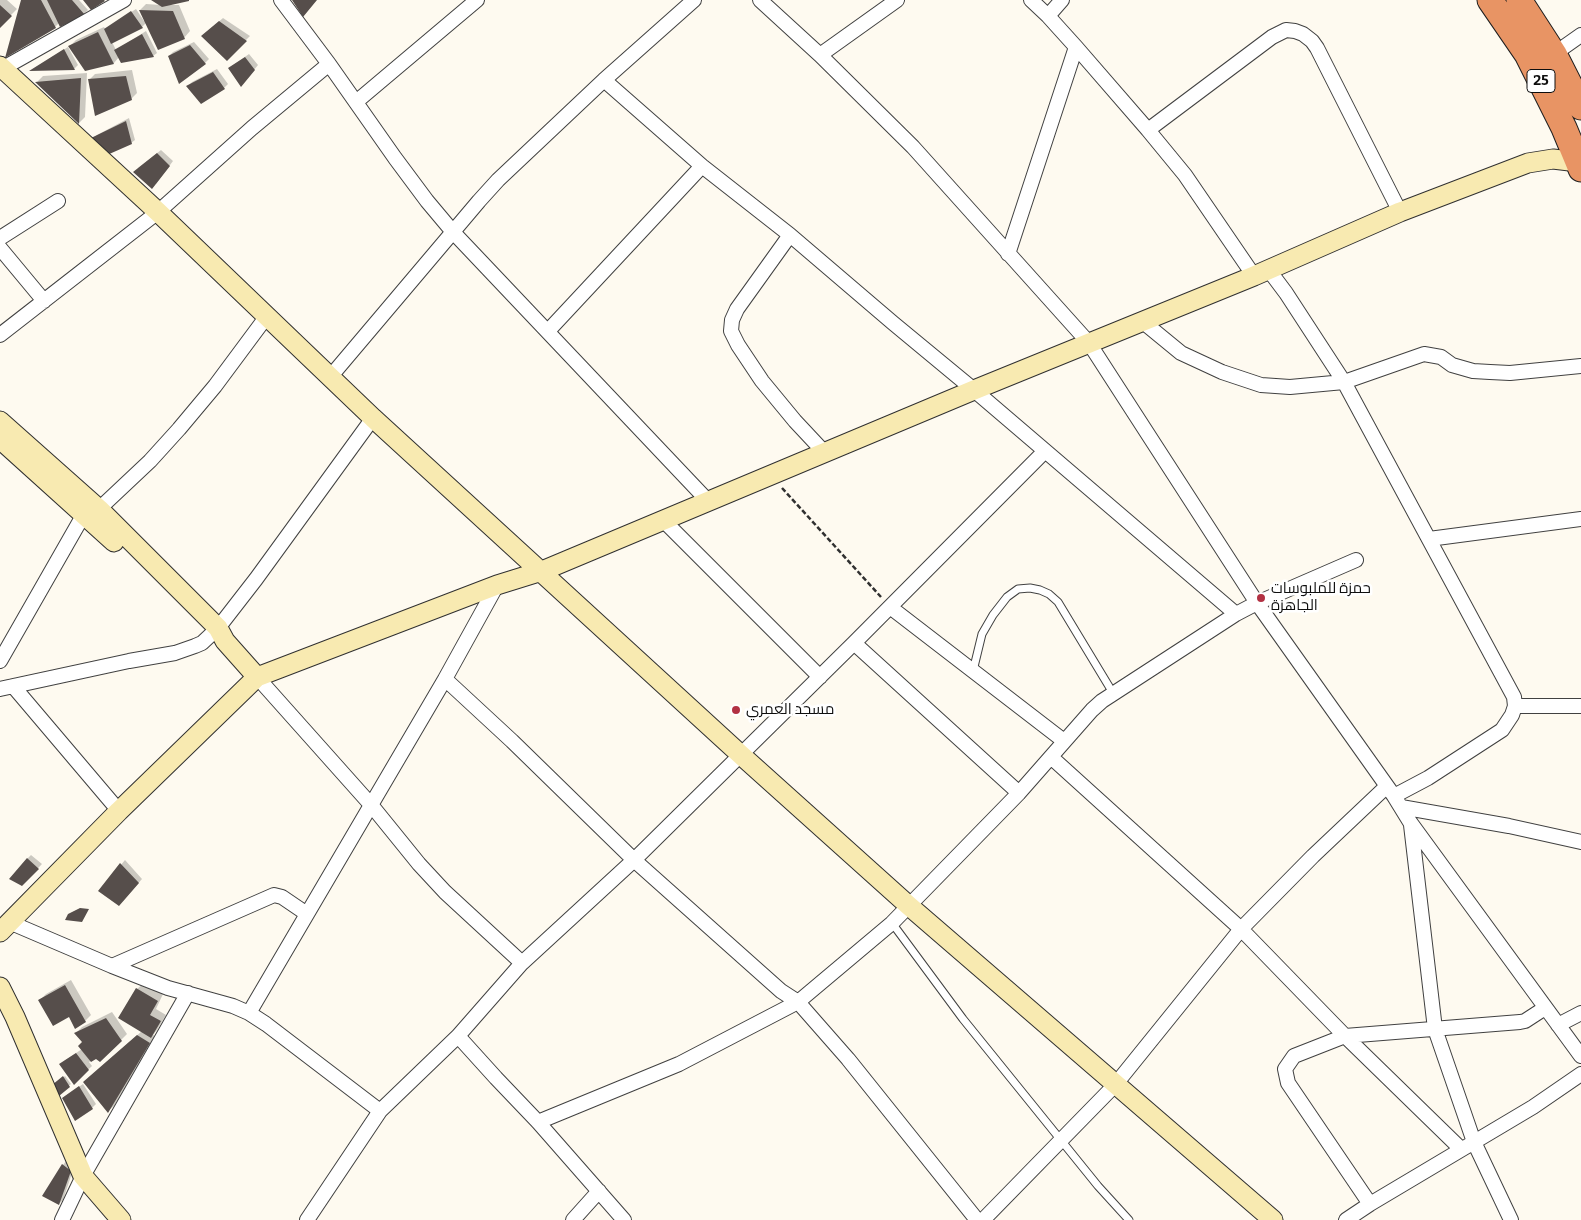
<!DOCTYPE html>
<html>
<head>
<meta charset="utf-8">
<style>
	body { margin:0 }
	canvas { display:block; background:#fefaf0 }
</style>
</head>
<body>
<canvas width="1581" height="1220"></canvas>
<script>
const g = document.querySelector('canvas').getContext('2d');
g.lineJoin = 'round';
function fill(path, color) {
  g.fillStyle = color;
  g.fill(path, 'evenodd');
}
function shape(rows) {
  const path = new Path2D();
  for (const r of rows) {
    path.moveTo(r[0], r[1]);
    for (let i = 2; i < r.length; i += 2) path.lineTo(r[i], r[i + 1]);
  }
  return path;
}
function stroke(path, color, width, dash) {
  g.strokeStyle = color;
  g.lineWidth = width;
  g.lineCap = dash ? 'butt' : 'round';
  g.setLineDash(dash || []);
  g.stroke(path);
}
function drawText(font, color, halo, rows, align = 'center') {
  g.font = font + ' Bitter,Cairo,serif';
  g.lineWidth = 5;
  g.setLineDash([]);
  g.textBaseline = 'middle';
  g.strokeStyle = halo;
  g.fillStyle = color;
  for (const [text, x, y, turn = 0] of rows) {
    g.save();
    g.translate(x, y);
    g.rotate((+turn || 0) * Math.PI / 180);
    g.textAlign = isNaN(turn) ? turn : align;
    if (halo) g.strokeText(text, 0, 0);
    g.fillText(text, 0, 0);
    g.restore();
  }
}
fill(shape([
	[0,0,7,0,17,9,0,26],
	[22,0,79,0,88,10,84,14,61,26,59,23,55,27],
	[153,0,186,0,169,5,179,5,190,31,184,38,158,49,146,23,142,27,112,42,116,50,146,31,157,53,153,56,119,57,114,63,86,70,70,46,76,40,104,27,105,29,136,9,144,21,145,20,140,10,146,4,161,5],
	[223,18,250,36,227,59,206,33],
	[194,42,209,59,205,63,169,56,173,52],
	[68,47,78,65,74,69,33,69],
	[249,54,258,65,245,81,229,68],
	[217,69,228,84,224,88,188,86,192,82],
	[132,70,137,93,131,99,89,80,95,74],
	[87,73,85,117,79,123,37,82,43,76],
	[129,118,135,140,131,143,93,138,97,135],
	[161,150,173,161,156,184,138,168],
	[31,855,42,864,22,885,27,859],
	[125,860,142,879,123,901,100,890],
	[71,980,91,1015,85,1021,40,1000,46,994],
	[144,983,163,994,156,1009,166,1015,157,1030,153,1035,155,1036,114,1106,108,1111,91,1076,142,1031,137,989],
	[112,1012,127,1034,121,1040,89,1062,92,1066,74,1083,64,1061,82,1049,83,1042,76,1033,82,1027],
	[65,1076,71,1084,59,1094,54,1086],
	[83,1084,96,1104,92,1108,67,1095],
	[66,1161,74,1167,63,1200,59,1204,63,1165]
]), '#0003');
fill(shape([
	[21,0,41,0,56,28,5,58],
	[47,0,72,0,85,15,60,27],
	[83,0,104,0,105,1,91,10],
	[151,0,189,0,189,1,162,7],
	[292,0,317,0,303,17],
	[0,5,12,16,0,28],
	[139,10,173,11,185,39,158,50],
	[131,11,143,28,111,44,104,29],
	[219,21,247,41,227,61,201,36],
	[98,32,114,64,85,71,68,46],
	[142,34,154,57,121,63,114,50],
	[190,45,206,64,179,84,168,56],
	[64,49,75,70,29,71],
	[245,57,255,70,241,87,228,68],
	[213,72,225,89,201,104,186,86],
	[126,76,132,100,95,116,88,79],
	[81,78,79,124,35,82],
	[126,121,132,144,107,155,91,138],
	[157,153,170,166,152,189,133,172],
	[27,858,39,869,22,886,9,879],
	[120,863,139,883,119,906,98,891],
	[80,908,89,909,82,922,65,920,68,914],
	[65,985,86,1022,75,1029,69,1017,53,1026,38,1000],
	[136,988,158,1001,150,1015,161,1021,151,1038,118,1018],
	[106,1018,122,1041,100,1062,96,1059,91,1062,78,1046,82,1042,74,1033],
	[137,1035,150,1043,108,1113,83,1082],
	[76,1053,89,1070,74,1085,59,1064],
	[63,1076,70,1087,59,1096,52,1085],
	[79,1086,93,1109,75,1121,62,1098],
	[62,1164,71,1171,59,1205,42,1196]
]), '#564e4b');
const lane = shape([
	[973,671,982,634,993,615,1007,597,1018,589,1030,588,1040,590,1049,594,1058,602,1113,693],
	[892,923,963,1019,1098,1186,1129,1220]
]);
const street = shape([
	[281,0,329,64,395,158,427,201,453,232,708,501],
	[760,0,820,55,913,147,1089,343,1257,603,1394,796,1410,822,1581,1056],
	[1031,0,1048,16,1076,47,1148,130,1185,175,1254,276],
	[1048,16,1062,0],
	[1554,54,1581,35],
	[820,55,897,0],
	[0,70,124,0],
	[604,80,702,166,790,235,893,323,974,390,1236,614],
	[356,102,477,0],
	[1148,130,1272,37,1286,30,1295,31,1303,34,1312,41,1317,48,1400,212],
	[790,235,737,309,732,320,731,331,738,345,762,381,795,421,824,452],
	[0,238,58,201],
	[0,248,44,301],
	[1008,254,1076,47],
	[1268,269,1286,293,1344,382,1514,697,1515,706,1512,715,1502,730,1428,778,1394,796],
	[1142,321,1181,353,1222,372,1261,385,1290,387,1344,382,1424,354,1441,357,1452,365,1473,371,1490,372,1510,373,1581,366],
	[548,331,702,166],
	[0,335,158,212,252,128,329,64],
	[331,376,479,201,498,180,604,80,694,0],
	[99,509,150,461,179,429,215,386,267,316],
	[663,520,820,677],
	[1429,539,1581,519],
	[890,607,1064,741],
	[854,643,1019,793],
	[0,661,84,514],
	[257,677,372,806,419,864,445,892,522,963],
	[445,679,512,741,634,860,781,991,798,1002,848,1059,977,1220],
	[13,686,119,811],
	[0,689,129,661,175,653,195,646,202,643,218,628,256,579,373,418],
	[1515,706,1581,706],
	[1051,757,1241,929,1345,1036,1461,1149],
	[1401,807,1509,826,1581,842],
	[1411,825,1435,1029,1474,1142,1511,1220],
	[9,922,112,966,168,988,233,1006,249,1013,266,1024,380,1111],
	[112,966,274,895,282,897,307,914],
	[249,1013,445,679,497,585],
	[1558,1025,1581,1013],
	[458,1036,496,1078,538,1122,624,1220],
	[538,1122,679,1064,798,1002,892,923,1019,793,1092,710,1102,701,1236,614,1257,603,1356,560],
	[1370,1204,1288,1083,1285,1069,1294,1056,1345,1036,1520,1022,1525,1021,1545,1008],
	[62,1220,83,1176,188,993],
	[307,1220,380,1111,458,1036,522,963,634,860,854,643,1045,451],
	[573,1220,599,1191],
	[983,1220,1115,1085,1241,929,1313,856,1387,786],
	[1346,1220,1370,1204,1533,1107,1581,1074]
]);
const secondary = shape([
	[0,66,158,212,373,418,741,755,908,905,1273,1220],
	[0,421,99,509,218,628,225,641,257,677],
	[0,439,114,542],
	[0,932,119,811,257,677,497,585,542,571,974,390,1254,276,1400,212,1528,163,1553,159,1578,162],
	[0,987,15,1017,83,1176,121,1220]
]);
const highway = shape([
	[1490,0,1527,54,1564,128,1581,169],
	[1519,0,1554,54,1581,107]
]);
stroke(lane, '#414141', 9);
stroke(street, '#414141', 16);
stroke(secondary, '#303030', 21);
stroke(highway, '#1f1f1f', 27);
stroke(shape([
	[782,488,881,597]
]), '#303030', 2.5, [5, 2.5]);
stroke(lane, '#fff', 7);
stroke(street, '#fff', 14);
stroke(secondary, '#f8eab1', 19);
stroke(highway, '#e89464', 25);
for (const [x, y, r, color] of [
	[1261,598,5,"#b23143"],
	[736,710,5,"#b23143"]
]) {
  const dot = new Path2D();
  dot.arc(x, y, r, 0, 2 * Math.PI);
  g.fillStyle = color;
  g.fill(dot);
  stroke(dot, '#fff', 2);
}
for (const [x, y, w] of [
	[1541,81,28]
]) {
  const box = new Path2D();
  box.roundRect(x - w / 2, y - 11.5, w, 23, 4);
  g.fillStyle = '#fff';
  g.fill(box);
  stroke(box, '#0e0e0e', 1);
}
drawText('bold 14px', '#0e0e0e', null, [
	["25",1541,81]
]);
drawText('15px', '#0e0e0e', '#fff', [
	["حمزة للملبوسات",1271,589],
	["الجاهزة",1271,606],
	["مسجد العمري",746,710]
], 'left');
</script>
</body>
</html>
